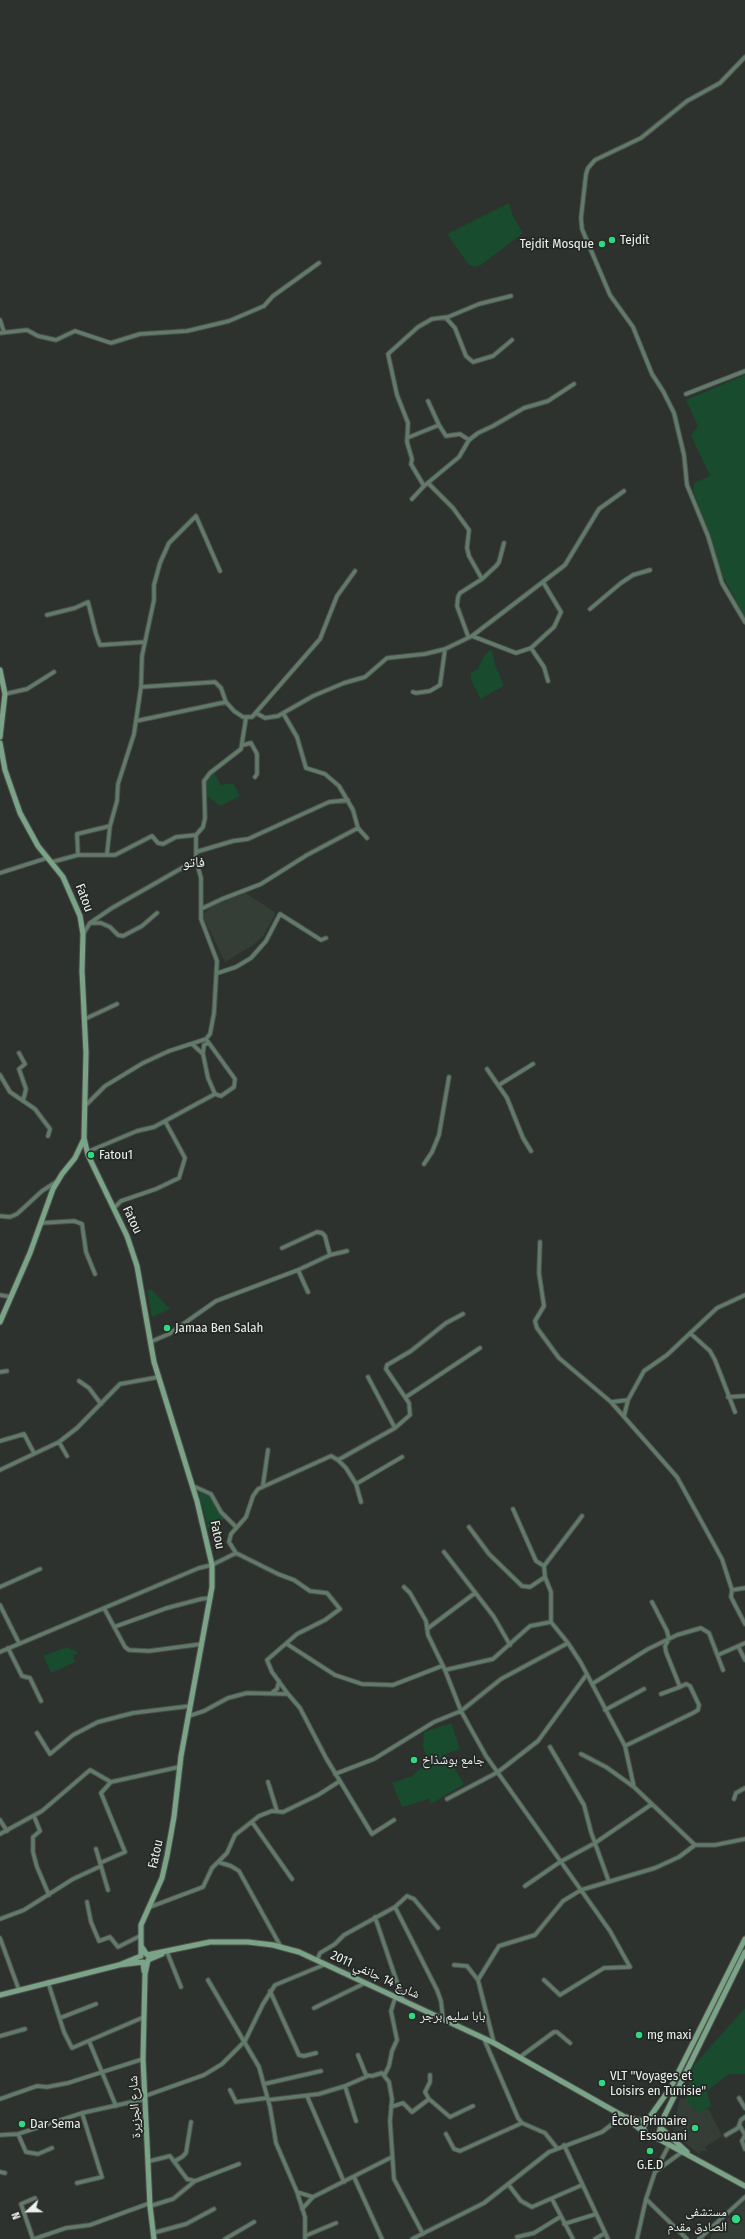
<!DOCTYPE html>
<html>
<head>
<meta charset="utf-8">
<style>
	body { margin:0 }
	#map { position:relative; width:745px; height:2239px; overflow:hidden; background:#2d322e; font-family:"Fira Sans Condensed",sans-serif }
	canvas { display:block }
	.north { position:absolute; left:8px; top:2191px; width:40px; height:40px; -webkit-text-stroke:3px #232825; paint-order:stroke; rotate:248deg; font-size:11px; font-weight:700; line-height:16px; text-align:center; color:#ecefed }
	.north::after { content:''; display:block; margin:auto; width:14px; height:18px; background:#ecefed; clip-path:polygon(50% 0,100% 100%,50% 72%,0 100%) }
</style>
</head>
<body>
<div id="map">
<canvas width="745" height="2239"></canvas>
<div class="north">N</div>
</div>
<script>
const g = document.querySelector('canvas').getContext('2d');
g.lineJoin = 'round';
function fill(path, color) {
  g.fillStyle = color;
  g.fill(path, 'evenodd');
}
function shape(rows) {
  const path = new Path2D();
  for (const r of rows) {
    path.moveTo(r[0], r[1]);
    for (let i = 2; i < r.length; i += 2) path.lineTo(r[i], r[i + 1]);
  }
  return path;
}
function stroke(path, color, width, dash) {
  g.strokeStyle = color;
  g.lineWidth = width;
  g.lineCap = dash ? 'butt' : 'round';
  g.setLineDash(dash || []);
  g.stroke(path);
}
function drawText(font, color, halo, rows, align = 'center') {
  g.font = font + ' "Fira Sans Condensed","Noto Naskh Arabic",sans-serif';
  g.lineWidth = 3.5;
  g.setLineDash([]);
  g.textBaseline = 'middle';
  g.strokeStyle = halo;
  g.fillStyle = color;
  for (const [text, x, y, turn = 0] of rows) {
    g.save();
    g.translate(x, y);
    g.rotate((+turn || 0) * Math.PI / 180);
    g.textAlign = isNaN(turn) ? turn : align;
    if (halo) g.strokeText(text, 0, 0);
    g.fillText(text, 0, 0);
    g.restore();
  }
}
fill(shape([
	[244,892,270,909,275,913,275,915,263,936,253,945,225,962,203,917,204,913,220,900],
	[680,2099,685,2099,698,2113,708,2108,722,2136,705,2147,707,2151,701,2151,699,2154,674,2134,673,2126],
	[745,2201,745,2239,711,2239,710,2237]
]), '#343e37');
fill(shape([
	[509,203,513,216,523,233,481,265,475,267,469,265,447,234],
	[745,375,745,618,722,574,693,490,694,483,710,476,691,435,698,426,686,400],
	[490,650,492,650,495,665,504,686,480,699,471,679,471,673,478,669,484,656],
	[214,773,221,785,233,783,240,796,220,806,207,796,206,783],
	[151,1289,170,1309,152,1317,147,1290],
	[201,1487,210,1493,224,1519,208,1528,198,1489],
	[67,1647,77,1652,77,1654,73,1655,75,1662,51,1673,43,1656],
	[451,1723,460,1749,446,1754,464,1784,431,1804,429,1799,402,1807,392,1783,412,1776,428,1762,423,1746,424,1732],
	[745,2008,745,2074,729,2074,708,2090,707,2093,711,2106,698,2113,685,2099,694,2065]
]), '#194b2e');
const street = shape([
	[745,57,720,83,687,101,641,138,595,160,588,168,586,174,581,218,582,229,610,295,633,327,652,374,663,391,674,413,684,455,687,485,708,536,722,583,745,622],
	[446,318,455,328,466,356,473,362,493,356,512,340],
	[0,320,4,332],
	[0,333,27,330,38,336,56,340,75,331,111,343,140,334,187,331,229,321,264,306,273,296,319,263],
	[686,394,745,371],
	[428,401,439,425],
	[407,438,439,425,446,436,460,434,469,440],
	[428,483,453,508,469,530,467,548,469,556,482,579],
	[424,486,411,464,412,459,407,442,408,423,397,395,388,354,418,327,432,319,448,317,479,304,511,296],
	[412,499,424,486,459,457,469,440,478,433,493,426,524,408,548,401,574,384],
	[590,609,621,583,633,575,650,570],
	[47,615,75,608,88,602,96,634,100,645,145,642],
	[468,636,457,606,458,597,460,593,482,579,496,566,499,562,504,543],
	[472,636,516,653,531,648,554,627,561,612,543,582],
	[531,648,544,667,548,681],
	[141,687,215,682,221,688,226,702,234,711,243,717,252,717,320,639,337,596,355,571],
	[413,692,416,693,430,691,440,685,445,649],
	[5,694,27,689,54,672],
	[256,713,265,718,278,716,313,696,344,683,365,677,387,658,425,654,445,649,472,636,565,565,599,509,624,491],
	[283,713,297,737,306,768,325,774,339,786,353,810,358,828,367,838],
	[136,721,226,702],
	[243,745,251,743,257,754,257,774,255,777],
	[196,852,233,841,248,839,329,802,348,800],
	[107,854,110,826,117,801,118,784,134,734,141,687,142,656,154,600,154,585,160,563,169,543,196,516,220,571],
	[78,855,77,834,110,826],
	[52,862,78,855,115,855,152,836,158,843,163,844,176,837,196,835,203,827,205,818,204,781,210,773,241,749,246,718],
	[0,873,47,858],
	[201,909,222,899,261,884,307,855,358,828],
	[90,923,112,908,196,860],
	[83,934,90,923,101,923,110,927,118,935,123,936,142,926,157,913],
	[218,973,236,967,251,958,266,941,280,914,321,940,326,938],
	[85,1019,117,1004],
	[192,1044,203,1054,208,1078,215,1094],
	[19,1053,25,1064,19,1069,26,1089,23,1101],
	[203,1053,204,1045,208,1043],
	[487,1069,507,1098,523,1138,531,1151],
	[0,1075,10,1092,35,1109,50,1129,48,1136],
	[499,1085,533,1064],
	[86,1105,105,1086,143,1063,169,1051,206,1039,210,1034,214,1013,217,961,201,919,201,878,196,860,196,835],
	[87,1152,137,1131,154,1127,215,1094,221,1096,234,1087,235,1079,206,1039],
	[424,1164,432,1152,439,1135,449,1077],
	[114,1208,121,1201,156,1189,179,1178,185,1158,165,1121],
	[0,1216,10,1217,17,1214,42,1191,56,1182],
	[42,1223,74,1221,82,1224,86,1252,95,1274],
	[540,1242,539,1273,544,1306,535,1321,537,1328,559,1358,611,1402,677,1477,722,1559,732,1590,731,1597,745,1624],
	[282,1248,317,1232,322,1233,325,1236,330,1255],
	[298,1270,308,1292],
	[0,1295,11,1297],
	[690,1333,710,1351,715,1360,735,1412],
	[150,1342,169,1334,216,1301,298,1270,330,1255,347,1251],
	[0,1372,7,1371],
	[368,1377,395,1428],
	[79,1381,89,1388,101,1404],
	[406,1397,480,1348],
	[728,1397,745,1396],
	[611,1402,628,1400],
	[624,1416,628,1400,644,1371,667,1355,717,1308,745,1295],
	[0,1441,24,1434,34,1453],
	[59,1442,67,1456],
	[338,1460,395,1428,410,1415,409,1403,386,1369,387,1365,411,1351,446,1323,463,1314],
	[0,1470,59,1442,77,1428,120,1384,159,1377],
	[356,1484,402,1457],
	[263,1485,268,1450],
	[193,1486,211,1494,221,1512,236,1527],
	[513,1509,536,1561,544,1566],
	[582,1516,544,1566,545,1577,551,1592,551,1622,568,1643,581,1663,625,1746,634,1787],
	[469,1527,489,1554,522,1586,530,1587,545,1577],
	[444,1552,494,1617,510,1645],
	[0,1587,40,1569],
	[404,1587,410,1593,426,1621,428,1635,445,1670,493,1659,530,1626,551,1622],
	[732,1590,745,1588],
	[0,1605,19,1643],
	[104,1608,125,1647,129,1650,149,1651,202,1644],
	[114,1627,167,1608,201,1599,210,1598],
	[427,1629,475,1593],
	[287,1644,335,1675,362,1684,393,1685,442,1666],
	[738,1646,745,1660],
	[8,1648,22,1676,30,1678,41,1701],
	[0,1652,199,1568,212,1565,236,1553],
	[718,1655,745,1643],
	[445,1670,461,1711,486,1756,610,1931,630,1967,604,1968,560,1995,544,1980],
	[592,1684,648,1649,677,1635,701,1628,709,1633,723,1670],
	[273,1692,277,1689,279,1681],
	[288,1694,272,1672,267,1660,297,1634,325,1620,340,1609,327,1593,310,1591,294,1580,278,1574,236,1553,229,1542,231,1534,246,1517,253,1496,258,1489,331,1456,338,1460,346,1468,356,1484,361,1502],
	[661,1694,680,1687],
	[605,1710,644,1689],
	[189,1716,204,1711,228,1698,247,1693,288,1694,300,1708,326,1758,372,1834,394,1820],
	[37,1733,50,1754,73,1735,98,1722,133,1713,190,1706],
	[625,1746,693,1713,698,1710,699,1705,690,1686,686,1684,680,1687,666,1652,665,1646,669,1639,667,1631,652,1602],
	[550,1747,584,1805,591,1832,609,1882],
	[581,1754,606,1767,634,1787,695,1845],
	[335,1774,374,1759,434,1722,461,1711,501,1679,568,1643],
	[111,1782,179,1767],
	[268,1782,277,1811],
	[447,1799,498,1772,538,1741,587,1674],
	[734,1799,736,1793,745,1788],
	[34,1816,40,1831,33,1837,33,1852,37,1867,49,1895],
	[0,1820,7,1831],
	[252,1822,292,1879],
	[0,1834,42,1811,90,1770,111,1782,101,1793,125,1852,100,1863],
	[96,1849,108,1890],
	[218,1862,231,1866,239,1871,281,1947],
	[525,1886,560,1862,595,1843,652,1804],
	[87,1902,91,1922,99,1941,110,1937,118,1947,140,1936],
	[150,1907,203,1887,212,1868,227,1853,235,1835,259,1816,272,1811,283,1812,318,1795,340,1781],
	[395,1907,437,1990,441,2001,443,2019],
	[375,1917,403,2000],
	[0,1919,24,1910,73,1879,101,1866],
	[0,1938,19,1990],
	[167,1952,181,1987],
	[317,1960,320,1953,335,1944,344,1935,395,1907,407,1896,414,1899,438,1928],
	[454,1965,467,1966,478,1980,494,2043],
	[208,1980,259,2067,270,2107,276,2143,297,2192,305,2217,305,2239],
	[478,1980,499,1946,535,1935,563,1901,581,1890,655,1868,679,1857,695,1845,715,1845,745,1839],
	[48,1982,64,2032,72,2048,144,2017],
	[270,1991,299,2055,304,2056,316,2053],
	[314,2008,363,1984],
	[60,2018,96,2004],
	[0,2036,25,2029],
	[484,2039,518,2118,522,2123,545,2133,557,2148],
	[89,2041,116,2106],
	[358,2055,366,2075,372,2076,382,2073,389,2082,392,2099,390,2121,394,2179,423,2234],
	[520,2057,554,2032,557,2032,570,2043],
	[385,2074,389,2066,392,2051,397,2040,391,2011,395,1998],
	[264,2084,321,2071],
	[345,2086,368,2076],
	[230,2090,236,2102,267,2098],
	[145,2096,204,2075,222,2064,245,2041,263,2004,275,1985,326,1964],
	[307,2096,344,2182],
	[739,2098,745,2108],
	[0,2099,37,2086,47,2087,68,2083,143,2059],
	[429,2099,425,2092,430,2082,430,2075],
	[268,2100,319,2094,345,2086,356,2121],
	[391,2107,403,2103,412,2112,429,2099,450,2117,473,2106],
	[740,2126,745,2135,742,2141,745,2149],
	[18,2134,26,2152,38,2154,52,2148],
	[446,2134,454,2149,460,2151,522,2123],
	[0,2135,18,2134,82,2113,145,2099],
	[726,2135,738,2128,741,2120,745,2117],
	[564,2145,608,2239],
	[150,2161,170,2156,187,2179,195,2181,239,2164],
	[175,2161,182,2157,186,2153,191,2122],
	[656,2171,682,2152],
	[0,2172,5,2173],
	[354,2177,382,2239],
	[77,2183,102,2177,82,2113],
	[508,2184,521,2201,532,2207,582,2185],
	[297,2192,313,2197],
	[552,2199,573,2239],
	[646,2199,687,2239],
	[150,2206,173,2199,195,2181],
	[302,2209,313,2197,392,2157],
	[564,2224,596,2214],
	[153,2233,186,2224,214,2209],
	[305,2236,336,2223],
	[517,2237,534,2233,560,2217],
	[33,2239,21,2204,35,2198],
	[34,2239,66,2228,90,2225,150,2203],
	[225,2239,254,2222],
	[412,2239,484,2203,549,2152,602,2132,623,2116],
	[595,2239,605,2233],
	[637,2239,646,2199,655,2172,669,2145],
	[699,2239,745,2197]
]);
const secondary = shape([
	[0,670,5,694,0,737],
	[0,743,5,770,20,813,38,846,63,877,80,916,83,934,82,971,86,1053,84,1138,88,1155,127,1236,137,1266,154,1362,197,1501,212,1565,212,1587,181,1756,174,1817,167,1856,162,1878,141,1925,141,1956,119,1965],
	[0,1322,30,1253,53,1189,62,1174,75,1158,84,1139],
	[141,1946,147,1955,210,1942,248,1942,273,1945,299,1952,494,2043,623,2116,644,2132],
	[0,1995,119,1965,143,1962,144,1971],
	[626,2117,646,2122],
	[647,2121,671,2087,745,1939],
	[660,2125,745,1952],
	[661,2128,687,2152],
	[655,2137,659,2133,661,2126,657,2121,649,2119,643,2127,646,2135,655,2137,745,2186],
	[154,2239,150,2206,143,2059,145,1974,148,1960,162,1954]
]);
stroke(street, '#4c504d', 5.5);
stroke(secondary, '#4c504d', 7);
stroke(street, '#617a69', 3.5);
stroke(secondary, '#7ba388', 5);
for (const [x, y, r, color] of [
	[612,240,4,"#31d882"],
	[602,244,4,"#31d882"],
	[91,1155,4,"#31d882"],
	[167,1328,4,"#31d882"],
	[414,1760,4,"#31d882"],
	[412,2016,4,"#31d882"],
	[639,2035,4,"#31d882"],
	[602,2083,4,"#31d882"],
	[22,2124,4,"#31d882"],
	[695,2128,4,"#31d882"],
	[650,2151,4,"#31d882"],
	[736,2219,5,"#31d882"]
]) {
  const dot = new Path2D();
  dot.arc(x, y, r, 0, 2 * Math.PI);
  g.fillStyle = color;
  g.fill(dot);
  stroke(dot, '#232825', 1.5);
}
drawText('13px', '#ecefed', '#232825', [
	["Tejdit",620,240],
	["Tejdit Mosque",594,244,"right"],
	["Fatou1",99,1155],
	["Jamaa Ben Salah",175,1328],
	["جامع بوشذاخ",422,1760],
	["بابا سليم برجر",420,2016],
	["mg maxi",647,2035],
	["VLT \"Voyages et",610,2076],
	["Loisirs en Tunisie\"",610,2091],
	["École Primaire",687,2121,"right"],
	["Essouani",687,2136,"right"],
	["Dar Sema",30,2124],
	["G.E.D",650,2165,"center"],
	["مستشفى",727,2212,"right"],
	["الصادق مقدم",727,2227,"right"]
], 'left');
drawText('13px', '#ecefed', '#232825', [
	["Fatou",84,898,69],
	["Fatou",132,1220,65],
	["Fatou",217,1535,78],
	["Fatou",156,1854,-77],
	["شارع 14 جانفي 2011",375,1975,25],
	["شارع الجزيرة",135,2107,-93]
]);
drawText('15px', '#ecefed', '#232825', [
	["فاتو",194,863]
]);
</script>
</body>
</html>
